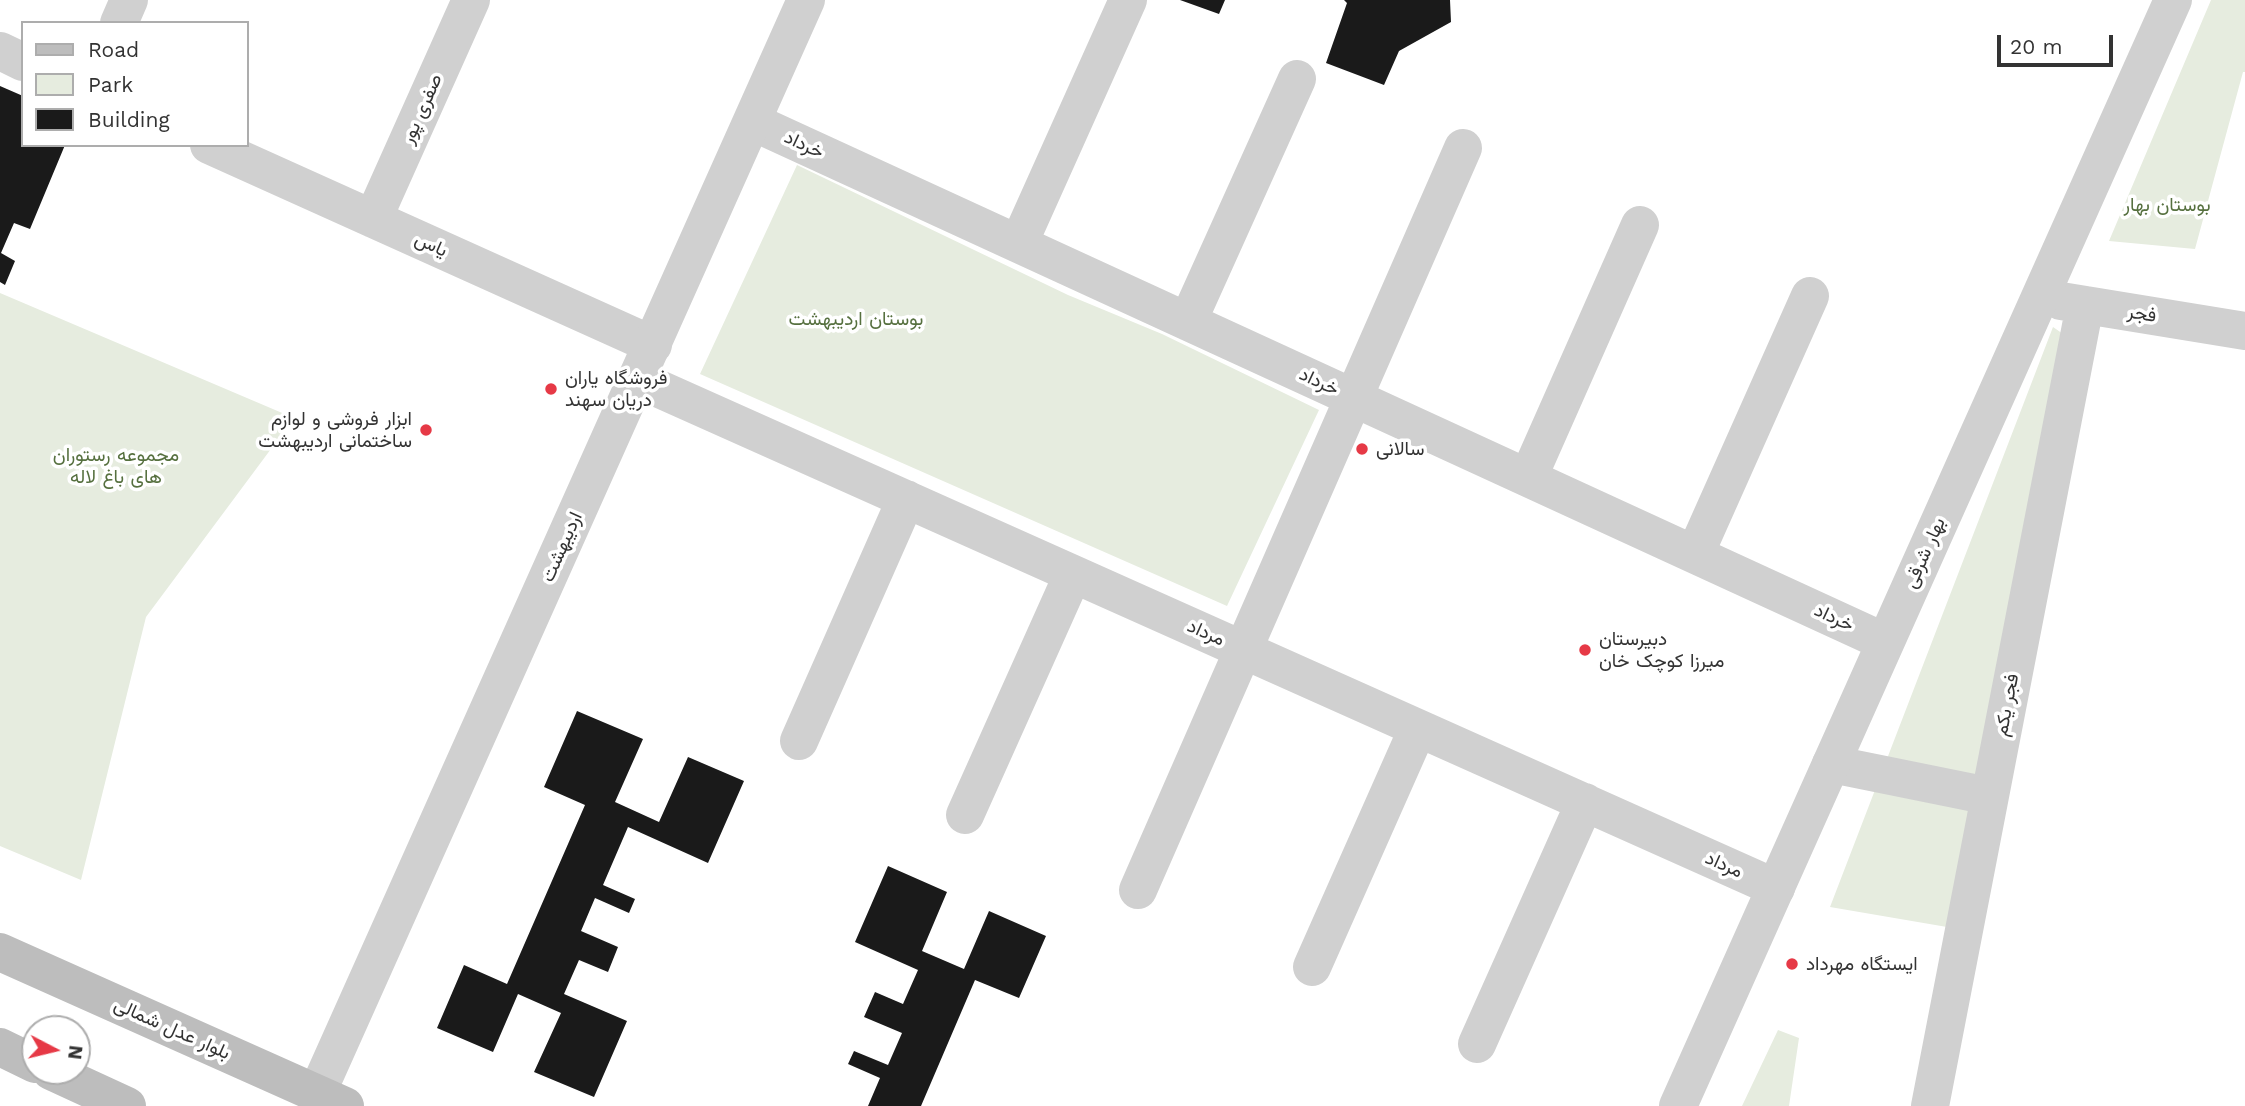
<!DOCTYPE html>
<html>
<head>
<meta charset="utf-8">
<style>
	body { margin:0 }
	#map { position:relative; width:2245px; height:1106px; overflow:hidden; background:#fff; font-family:"Work Sans",sans-serif }
	canvas { display:block }
	.legend { position:absolute; left:21px; top:21px; width:228px; height:126px; box-sizing:border-box; background:#fff; border:2px solid #adadad; margin:0; padding:9px 12px; list-style:none; font-size:21px; color:#333 }
	.legend li { display:flex; align-items:center; gap:14px; height:35px }
	.legend b { width:35px; border:2px solid #adadad }
	.north { position:absolute; left:21px; top:1015px; width:70px; height:70px; box-sizing:border-box; background:#fff; border:2px solid #adadad; border-radius:50%; rotate:97deg; font-size:19px; font-weight:700; line-height:28px; text-align:center; color:#333 }
	.north::after { content:''; display:block; margin:auto; width:24px; height:32px; background:#e63946; clip-path:polygon(50% 0,100% 100%,50% 72%,0 100%) }
	.scale { position:absolute; left:1997px; top:35px; width:116px; height:32px; box-sizing:border-box; border:4px solid #333; border-top:0; padding-left:9px; font-size:21px; line-height:24px; white-space:nowrap; color:#333; -webkit-text-stroke:5px #fff; paint-order:stroke }
</style>
</head>
<body>
<div id="map">
<canvas width="2245" height="1106"></canvas>
<ul class="legend">
<li><b style="height:9px;background:#bdbdbd"></b>Road</li>
<li><b style="height:19px;background:#e6ecdf"></b>Park</li>
<li><b style="height:19px;background:#1a1a1a"></b>Building</li>
</ul>
<div class="north">N</div>
<div class="scale">20 m</div>
</div>
<script>
const g = document.querySelector('canvas').getContext('2d');
g.lineJoin = 'round';
function fill(path, color) {
  g.fillStyle = color;
  g.fill(path, 'evenodd');
}
function shape(rows) {
  const path = new Path2D();
  for (const r of rows) {
    path.moveTo(r[0], r[1]);
    for (let i = 2; i < r.length; i += 2) path.lineTo(r[i], r[i + 1]);
  }
  return path;
}
function stroke(path, color, width, dash) {
  g.strokeStyle = color;
  g.lineWidth = width;
  g.lineCap = dash ? 'butt' : 'round';
  g.setLineDash(dash || []);
  g.stroke(path);
}
function drawText(font, color, halo, rows, align = 'center') {
  g.font = font + ' "Work Sans",Vazirmatn,sans-serif';
  g.lineWidth = 7;
  g.setLineDash([]);
  g.textBaseline = 'middle';
  g.strokeStyle = halo;
  g.fillStyle = color;
  for (const [text, x, y, turn = 0] of rows) {
    g.save();
    g.translate(x, y);
    g.rotate((+turn || 0) * Math.PI / 180);
    g.textAlign = isNaN(turn) ? turn : align;
    if (halo) g.strokeText(text, 0, 0);
    g.fillText(text, 0, 0);
    g.restore();
  }
}
fill(shape([
	[2211,0,2245,0,2245,72,2243,72,2195,249,2109,241],
	[797,165,1068,295,1162,334,1319,410,1227,606,700,374],
	[0,293,294,418,146,617,81,880,0,846],
	[2053,327,2066,336,1947,927,1830,907],
	[1778,1030,1799,1038,1789,1106,1742,1106]
]), '#e6ecdf');
fill(shape([
	[1180,0,1225,0,1219,14],
	[1344,0,1450,0,1451,22,1399,51,1384,85,1326,63,1347,3],
	[0,86,23,96,23,145,65,145,30,229,14,223,1,253,15,261,5,285,0,282],
	[577,711,643,739,615,802,659,822,688,757,744,781,708,863,628,827,603,885,635,899,629,913,595,898,581,931,618,947,608,972,579,960,564,994,627,1021,594,1097,534,1072,561,1013,518,994,493,1052,437,1028,464,965,507,984,585,805,544,787],
	[888,866,947,892,922,951,964,969,989,911,1046,936,1019,998,975,980,921,1106,868,1106,880,1078,848,1064,854,1051,888,1065,902,1033,864,1017,875,992,903,1004,918,970,855,942]
]), '#1a1a1a');
stroke(shape([
	[119,23,129,0],
	[0,51,23,62],
	[753,122,1885,642],
	[209,145,653,345],
	[373,219,471,0],
	[1019,243,1128,0],
	[2061,301,2245,331],
	[1188,321,1297,79],
	[637,379,1776,888],
	[1528,478,1640,225],
	[1695,554,1810,296],
	[799,741,906,499],
	[1831,764,1989,796],
	[965,815,1073,574],
	[1138,890,1463,148],
	[1312,967,1418,728],
	[1477,1044,1585,802],
	[1930,1106,2085,305]
]), '#d0d0d0', 38);
stroke(shape([
	[317,1093,806,0],
	[1678,1106,2173,0]
]), '#d0d0d0', 38);
stroke(shape([
	[0,952,345,1106],
	[0,1047,35,1064],
	[51,1071,127,1106]
]), '#bdbdbd', 38);
for (const [x, y, r, color] of [
	[551,389,7,"#e63946"],
	[426,430,7,"#e63946"],
	[1362,449,7,"#e63946"],
	[1585,650,7,"#e63946"],
	[1792,964,7,"#e63946"]
]) {
  const dot = new Path2D();
  dot.arc(x, y, r, 0, 2 * Math.PI);
  g.fillStyle = color;
  g.fill(dot);
  stroke(dot, '#fff', 2.5);
}
drawText('19px', '#333', '#fff', [
	["صفری پور",422,109,-66],
	["خرداد",804,145,25],
	["یاس",431,245,24],
	["فجر",2142,314,9],
	["خرداد",1319,382,25],
	["اردیبهشت",562,547,-66],
	["بهار شرقی",1925,553,-66],
	["خرداد",1834,618,25],
	["مرداد",1206,633,24],
	["فجر یکم",2007,705,-79],
	["مرداد",1724,865,24],
	["بلوار عدل شمالی",172,1029,24]
]);
drawText('19px', '#56703f', '#fff', [
	["بوستان بهار",2167,205],
	["بوستان اردیبهشت",856,319],
	["مجموعه رستوران",116,455],
	["های باغ لاله",116,477]
]);
drawText('19px', '#333', '#fff', [
	["فروشگاه یاران",565,378],
	["دریان سهند",565,400],
	["ابزار فروشی و لوازم",412,419,"right"],
	["ساختمانی اردیبهشت",412,441,"right"],
	["سالانی",1376,449],
	["دبیرستان",1599,639],
	["میرزا کوچک خان",1599,661],
	["ایستگاه مهرداد",1806,964]
], 'left');
</script>
</body>
</html>
